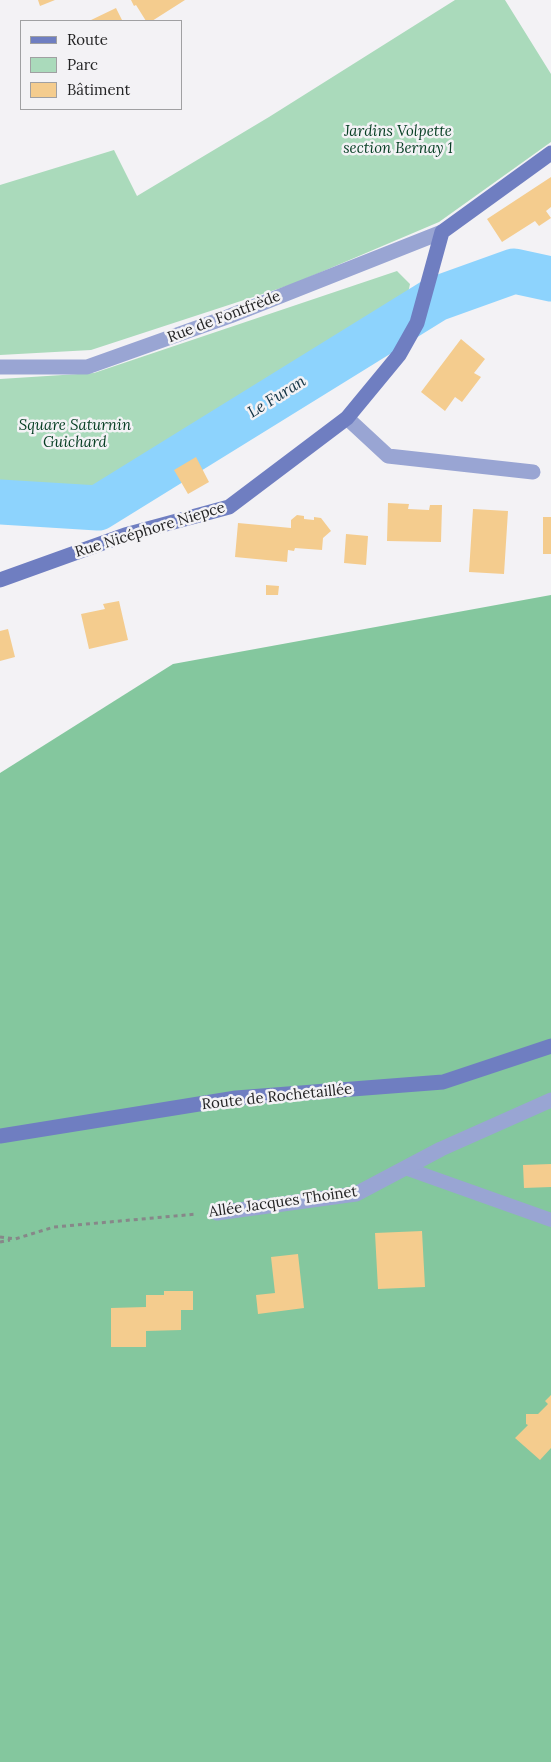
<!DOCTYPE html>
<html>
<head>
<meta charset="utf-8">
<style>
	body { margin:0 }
	#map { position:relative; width:551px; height:1762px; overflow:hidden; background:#f3f2f5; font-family:Lora,serif }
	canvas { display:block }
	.legend { position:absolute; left:20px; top:20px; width:162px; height:90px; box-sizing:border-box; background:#f3f2f5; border:1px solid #a0a0a2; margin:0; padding:6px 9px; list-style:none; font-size:15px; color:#242425 }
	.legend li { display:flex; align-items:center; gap:10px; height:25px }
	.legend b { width:25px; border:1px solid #a0a0a2 }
</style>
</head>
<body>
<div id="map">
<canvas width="551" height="1762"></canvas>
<ul class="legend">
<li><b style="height:6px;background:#6f7ec1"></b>Route</li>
<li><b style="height:14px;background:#aadabb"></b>Parc</li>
<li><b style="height:14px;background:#f4cc8e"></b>Bâtiment</li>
</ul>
</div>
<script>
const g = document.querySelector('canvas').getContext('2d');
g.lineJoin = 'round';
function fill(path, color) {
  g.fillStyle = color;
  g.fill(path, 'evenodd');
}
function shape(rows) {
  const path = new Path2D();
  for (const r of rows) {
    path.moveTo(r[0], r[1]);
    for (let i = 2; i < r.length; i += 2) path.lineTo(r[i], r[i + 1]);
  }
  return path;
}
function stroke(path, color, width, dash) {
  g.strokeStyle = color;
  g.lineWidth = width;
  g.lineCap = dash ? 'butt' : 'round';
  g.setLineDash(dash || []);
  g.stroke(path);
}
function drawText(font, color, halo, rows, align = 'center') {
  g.font = font + ' Lora,serif';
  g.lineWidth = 5;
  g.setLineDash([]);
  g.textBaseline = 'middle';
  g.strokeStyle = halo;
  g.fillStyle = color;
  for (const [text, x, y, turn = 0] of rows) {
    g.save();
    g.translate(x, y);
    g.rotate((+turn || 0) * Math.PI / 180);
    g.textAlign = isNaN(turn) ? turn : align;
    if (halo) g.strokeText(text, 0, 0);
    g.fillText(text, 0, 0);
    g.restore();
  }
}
fill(shape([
	[455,0,505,0,551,74,551,142,439,222,293,284,91,350,0,355,0,185,114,150,137,196,269,117],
	[397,271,410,284,407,298,316,361,169,454,148,459,132,474,84,498,0,490,0,379,94,373]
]), '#aadabb');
fill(shape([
	[551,595,551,1762,0,1762,0,773,173,664]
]), '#84c79e');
stroke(shape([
	[0,502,98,508,436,299,514,271,551,279]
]), '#8dd3fd', 45);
fill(shape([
	[38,0,55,0,40,6],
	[131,0,185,0,152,21,146,21,136,5,134,6],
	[116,8,122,20,119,21,89,21],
	[551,177,551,207,546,211,551,218,539,226,535,221,502,242,487,219],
	[461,339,485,359,474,373,481,377,462,402,455,397,445,411,421,392],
	[196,457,209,482,188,494,174,470],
	[388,503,409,504,408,509,429,510,430,505,442,505,441,542,387,541],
	[473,509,508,511,504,574,469,572],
	[297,515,304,516,304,519,314,520,314,517,321,518,331,531,323,538,322,550,295,548,294,551,288,550,287,562,235,557,238,523,291,528,291,520],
	[543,517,551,517,551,554,543,554],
	[346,534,368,536,366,565,344,563],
	[266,585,279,586,278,595,266,595],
	[119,601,128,640,89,649,81,614,105,609,103,604],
	[8,629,15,657,0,661,0,631],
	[551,1164,551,1187,524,1188,523,1165],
	[422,1231,425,1287,378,1289,375,1233],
	[298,1254,304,1308,258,1314,256,1295,275,1293,271,1257],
	[164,1291,193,1291,193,1310,181,1310,181,1330,146,1331,146,1347,111,1347,111,1308,146,1307,146,1295,164,1295],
	[551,1395,551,1448,540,1460,515,1438,528,1425,526,1424,526,1414,538,1414,548,1404,545,1401]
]), '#f4cc8e');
stroke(shape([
	[0,1237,15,1239,54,1227,197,1214],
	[0,1242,10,1240]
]), '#878789', 3, [4, 4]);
stroke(shape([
	[405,1168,551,1220]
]), '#99a5d3', 14);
stroke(shape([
	[0,367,87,367,230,316,442,232],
	[347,418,388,456,533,472],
	[217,1213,356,1194,441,1149,551,1100]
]), '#99a5d3', 15);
stroke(shape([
	[0,580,125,535,229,507,347,418,399,355,417,323,442,232,551,153],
	[0,1136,236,1098,443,1082,551,1046]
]), '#6f7ec1', 15);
drawText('italic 15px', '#053d22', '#f3f2f5', [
	["Jardins Volpette",398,132],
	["section Bernay 1",398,149],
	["Square Saturnin",75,426],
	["Guichard",75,443]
]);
drawText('15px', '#242425', '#f3f2f5', [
	["Rue de Fontfrède",224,317,-21],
	["Rue Nicéphore Niepce",150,530,-17],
	["Route de Rochetaillée",277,1097,-6],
	["Allée Jacques Thoinet",283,1202,-8]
]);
drawText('italic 16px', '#143445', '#f3f2f5', [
	["Le Furan",277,397,-32]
]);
</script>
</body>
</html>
